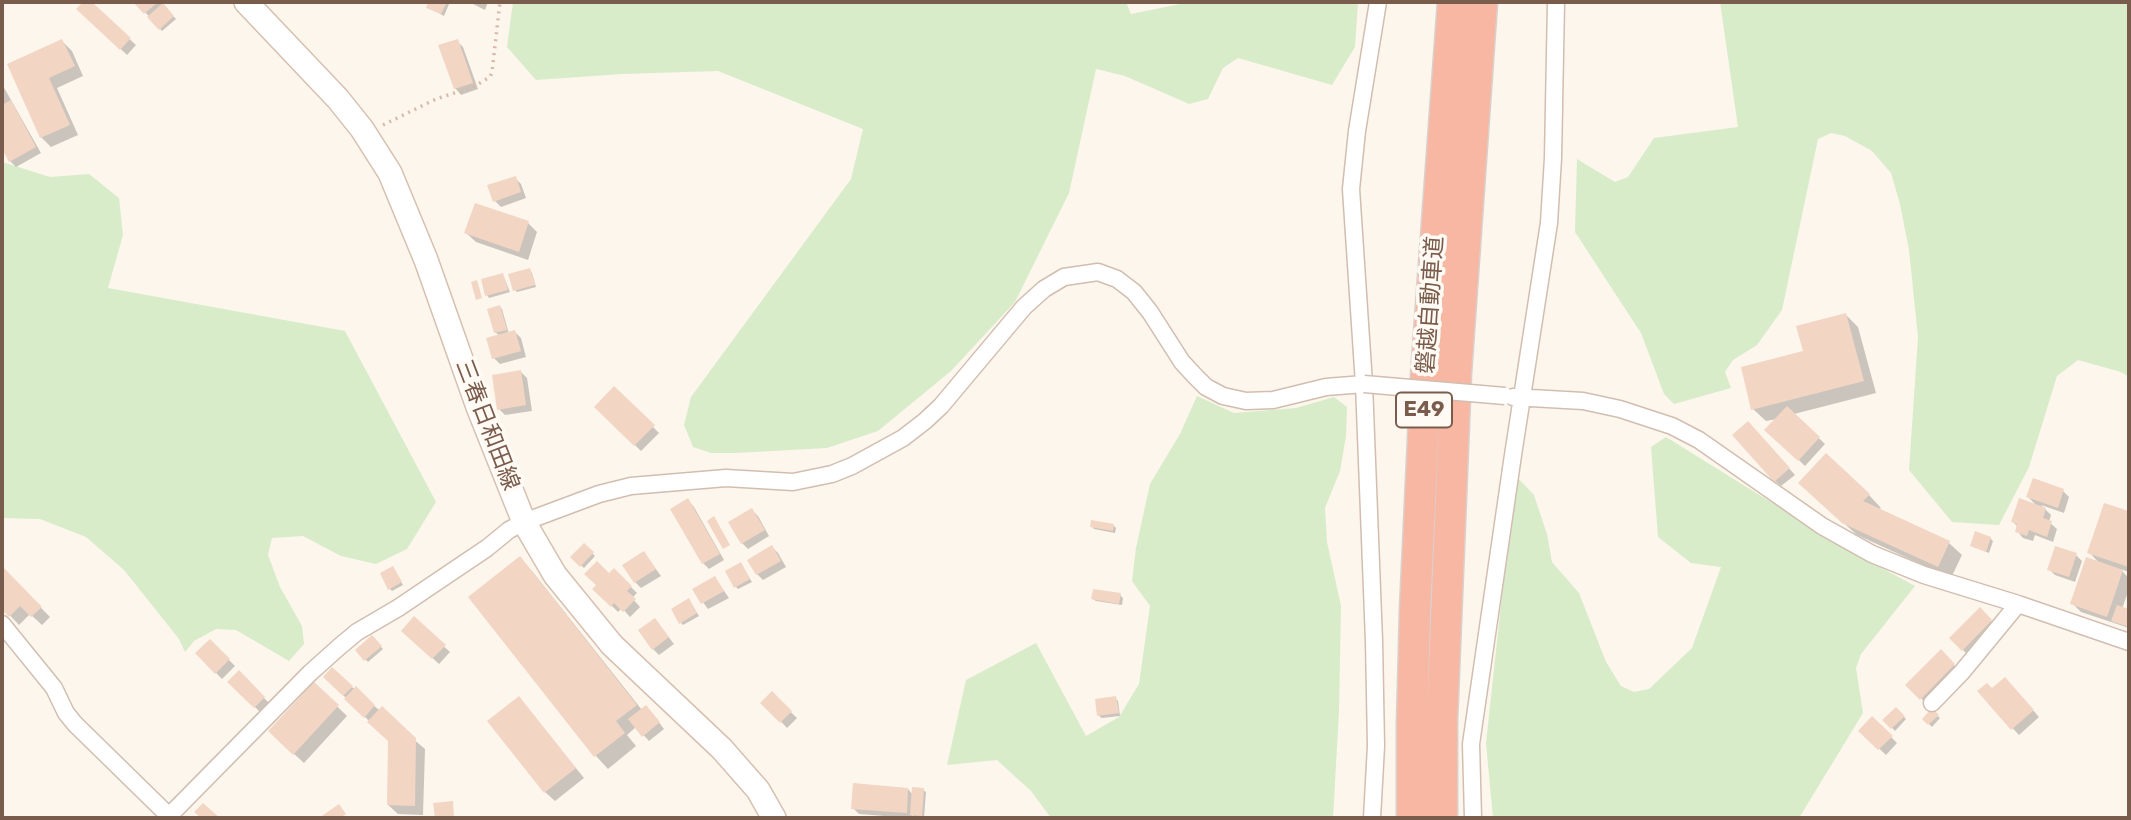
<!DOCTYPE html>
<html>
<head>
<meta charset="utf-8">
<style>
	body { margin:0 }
	#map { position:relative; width:2131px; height:820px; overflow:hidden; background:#fdf6ec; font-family:Rubik,sans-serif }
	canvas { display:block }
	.frame { position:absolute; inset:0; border:4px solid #7a5c4d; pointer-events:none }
</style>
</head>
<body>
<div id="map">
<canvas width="2131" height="820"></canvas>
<div class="frame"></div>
</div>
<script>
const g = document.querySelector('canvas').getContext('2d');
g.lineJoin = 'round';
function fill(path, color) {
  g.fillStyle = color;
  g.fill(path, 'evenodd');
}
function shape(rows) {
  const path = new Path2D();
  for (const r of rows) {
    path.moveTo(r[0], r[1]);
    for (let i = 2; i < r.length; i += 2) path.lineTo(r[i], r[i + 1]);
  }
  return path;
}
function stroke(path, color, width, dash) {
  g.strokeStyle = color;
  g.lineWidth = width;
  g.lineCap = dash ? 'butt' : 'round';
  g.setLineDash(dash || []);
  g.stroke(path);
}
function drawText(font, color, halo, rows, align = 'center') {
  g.font = font + ' Rubik,"Noto Sans JP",sans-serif';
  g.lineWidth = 7;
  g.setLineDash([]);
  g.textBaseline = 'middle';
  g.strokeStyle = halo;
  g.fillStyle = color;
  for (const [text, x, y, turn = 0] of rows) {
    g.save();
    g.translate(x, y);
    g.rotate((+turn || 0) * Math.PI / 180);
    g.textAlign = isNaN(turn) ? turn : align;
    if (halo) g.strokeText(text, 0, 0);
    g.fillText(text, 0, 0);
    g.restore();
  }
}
fill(shape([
	[513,2,1126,2,1131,14,1190,2,1358,2,1355,47,1332,85,1238,58,1223,68,1208,99,1189,104,1125,76,1096,69,1069,193,1015,302,951,371,878,431,827,448,736,453,711,453,693,447,684,425,691,397,851,179,863,129,718,71,622,74,536,80,507,47],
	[1720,2,2129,2,2129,377,2121,372,2078,360,2057,376,2029,467,1999,525,1952,522,1909,470,1918,337,1909,250,1900,204,1891,173,1872,151,1845,136,1831,133,1818,139,1782,310,1757,345,1733,360,1725,372,1731,388,1674,404,1664,394,1641,333,1575,232,1577,159,1615,182,1628,177,1654,138,1738,127],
	[2,162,50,177,89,174,119,198,123,235,108,288,345,331,436,502,407,549,376,564,341,556,303,536,272,538,268,555,280,587,302,626,304,644,289,661,236,630,216,629,194,641,185,652,179,639,124,570,86,537,40,519,2,518],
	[1197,396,1234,413,1296,408,1334,397,1347,407,1346,436,1340,471,1325,508,1327,542,1341,606,1339,711,1333,818,1051,818,1031,791,997,760,947,765,966,680,1036,643,1086,736,1119,717,1139,684,1150,606,1132,581,1136,548,1150,484,1180,434],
	[1666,437,1845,548,1915,586,1861,654,1856,668,1863,713,1799,818,1493,818,1486,743,1515,475,1534,495,1547,534,1552,562,1579,593,1606,662,1621,686,1634,692,1649,689,1692,648,1721,567,1691,563,1658,537,1651,447]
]), '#d8ecc9');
fill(shape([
	[85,2,89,2,136,45,127,55,79,9],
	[136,2,160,2,176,19,162,31],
	[430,2,446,2,449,4,444,16,428,7],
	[469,2,488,2,485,10],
	[62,41,72,51,83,76,57,88,78,135,51,147,41,137,9,65],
	[457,41,463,47,478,89,461,95,455,88],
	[2,84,41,153,16,167,10,161,2,145],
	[515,178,521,184,526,198,501,207,495,201],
	[528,223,537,232,528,260,476,242,466,233],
	[530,270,532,273,536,287,517,292,515,290],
	[503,275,510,292,489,298,487,295],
	[500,307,502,309,509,334,515,332,521,338,526,357,500,364,494,358,500,336,495,332],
	[1846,315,1858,327,1876,393,1794,414,1825,444,1805,466,1767,430,1777,419,1766,421,1753,409,1805,352],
	[521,372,527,378,532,411,505,415,499,409],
	[614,388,659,433,641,451,596,407],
	[1754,429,1795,475,1781,486,1775,481],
	[2063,491,2069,497,2064,513,2041,505,2051,515,2049,522,2057,529,2053,542,2035,535,2033,541,2023,538,2017,531,2018,527,2013,522,2038,507,2028,497],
	[1813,495,1869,495,1881,508,1878,510,1949,543,1962,555,1951,578,1857,535],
	[688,500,694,507,724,560,709,569,703,563],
	[2105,505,2129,513,2129,572,2120,569,2129,578,2129,589,2122,609,2129,611,2129,628,2081,612,2072,603,2100,564,2089,552],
	[752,510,758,516,769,536,748,549,742,543],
	[1092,526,1114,526,1116,528,1115,533,1094,529],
	[1990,538,1993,541,1989,553,1972,546],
	[584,545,595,556,584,568,572,557],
	[772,547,778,553,786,567,763,580,757,574],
	[644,553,661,576,641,588,635,582],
	[2076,555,2082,561,2075,582,2055,575,2049,569],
	[520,558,532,571,642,710,652,713,664,729,649,741,636,727,627,735,636,746,608,769,596,756,470,597],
	[743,567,752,582,738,589,736,587],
	[2,568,50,617,42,625,30,614,19,625,2,607],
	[614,570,637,593,632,598,640,607,630,617,622,608,618,612,595,589],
	[395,571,403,585,392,591,390,589],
	[715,578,729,598,708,609,694,590],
	[1120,595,1123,598,1122,605,1096,601,1093,599],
	[691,603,699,616,683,625,681,623],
	[1980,610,1997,627,1969,656,1951,638],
	[414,619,450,652,439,664,403,631],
	[660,626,674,644,659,655,653,649],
	[372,638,383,649,368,662,357,650],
	[210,641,235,666,222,679,197,653],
	[1941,652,1960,671,1927,704,1907,685],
	[332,670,425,749,423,815,398,814,388,805,390,742,325,677],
	[239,673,270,704,261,713,230,682],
	[314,684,347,716,304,763,280,741],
	[2011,685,2039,717,2019,735,1979,692,1992,691],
	[772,694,797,718,787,728,763,703],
	[519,698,584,778,555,801,545,792],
	[1115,698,1118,701,1120,716,1102,718,1099,716],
	[1896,709,1906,719,1895,731,1885,720],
	[1932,711,1940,718,1932,727,1924,719],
	[1872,718,1897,743,1886,755,1861,731],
	[908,789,913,795,923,790,926,792,924,818,915,817,912,815,912,818,910,818,859,814,853,808]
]), '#0003');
fill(shape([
	[83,2,92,2,131,38,120,50,76,9],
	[133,2,158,2,144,14],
	[428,2,447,2,441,14,426,8],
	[163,3,174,16,159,30,147,17],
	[62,39,75,66,49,78,70,125,40,138,7,64],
	[458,39,473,83,454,89,438,45],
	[11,100,36,147,9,162,2,149,2,105],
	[516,176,521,192,493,202,487,185],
	[475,203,529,221,519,252,464,233],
	[530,268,535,285,513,291,508,274],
	[503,273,508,290,485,296,481,279],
	[477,280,482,298,476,300,471,282],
	[500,305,507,330,494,333,487,309],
	[1846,313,1864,381,1751,410,1741,367,1803,351,1796,326],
	[515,330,521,351,492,359,486,338],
	[521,370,526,405,497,410,492,375],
	[614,386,655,425,634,446,594,407],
	[1787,406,1820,437,1798,461,1764,430],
	[1748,421,1790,468,1774,482,1732,435],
	[1826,453,1870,494,1863,501,1950,541,1938,567,1842,523,1798,483],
	[2033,478,2064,489,2058,508,2026,497],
	[688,498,720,554,702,564,670,509],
	[2019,498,2046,508,2043,518,2052,521,2047,537,2029,530,2027,536,2015,532,2017,524,2011,522],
	[2104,503,2129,511,2129,567,2087,553],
	[752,508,765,530,741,544,728,522],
	[714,516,730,545,723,549,707,521],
	[1091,520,1114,524,1113,531,1090,527],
	[1975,531,1991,537,1986,552,1970,546],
	[584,543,594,552,580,567,570,557],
	[772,545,781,561,756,575,747,560],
	[2055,546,2077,553,2069,577,2047,570],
	[644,551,656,569,634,583,622,565],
	[520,556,637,705,616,721,625,733,594,757,468,597],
	[2086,557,2123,570,2107,617,2070,604],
	[597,561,609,573,614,568,632,586,627,591,636,599,623,612,614,603,611,607,592,589,596,585,584,574],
	[741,562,750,579,734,588,725,571],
	[2,566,42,607,31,617,20,606,9,617,2,610],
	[393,566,402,582,388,590,380,573],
	[715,576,724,591,701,604,692,589],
	[1093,589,1121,593,1119,604,1091,599],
	[689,598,697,613,679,624,671,609],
	[2117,605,2129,609,2129,627,2111,621],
	[1980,607,1992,620,1962,651,1949,638],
	[414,616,446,645,432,659,401,631],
	[655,618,669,637,652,650,638,630],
	[372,635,382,646,364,661,355,650],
	[210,639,230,659,215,674,195,653],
	[1941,649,1955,664,1920,700,1905,685],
	[332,667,353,686,343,696,323,677],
	[239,670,265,697,254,708,227,682],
	[2005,677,2034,710,2011,730,1977,691,1987,683,1992,688],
	[314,682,339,705,293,755,268,731],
	[356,686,375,705,364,718,344,699],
	[772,691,792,711,780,723,760,703],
	[519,696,576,768,544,793,487,721],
	[1116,696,1119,713,1097,716,1095,699],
	[646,705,660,722,642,737,628,719],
	[382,706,416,738,415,806,387,805,388,741,367,722],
	[1896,707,1905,716,1891,729,1882,720],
	[1932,708,1939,715,1928,725,1922,719],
	[1872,716,1893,736,1878,750,1858,731],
	[853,783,908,788,907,813,851,809],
	[912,787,924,788,922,816,910,815],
	[453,801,454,818,435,818,433,803],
	[203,803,220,818,201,818,194,812],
	[339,804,346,814,341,818,319,818]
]), '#f3d5c3');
const street = shape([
	[1513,397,1583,401,1620,409,1672,426,1699,440,1822,526,1872,554,1924,575,2018,604,2129,642],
	[2,624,54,688,66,713,75,724,169,816],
	[1932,703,1962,672,2018,604],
	[167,818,310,673,339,647,357,632,398,608,487,548,509,530,524,522,599,494,631,486,726,478,793,482,832,474,852,466,903,438,925,421,941,406,1024,307,1044,289,1064,277,1098,272,1117,279,1134,292,1150,312,1182,362,1194,375,1206,387,1223,396,1246,401,1273,400,1326,387,1364,384],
	[1372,818,1376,746,1374,641,1364,384,1351,189,1357,131,1378,2],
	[1473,818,1471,744,1513,455,1549,223,1553,158,1556,2]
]);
const secondary = shape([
	[246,2,338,99,362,129,390,173,426,260,478,407,524,522,555,575,612,645,722,749,758,790,774,818]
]);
const highway = shape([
	[1412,818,1412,725,1415,610,1426,375,1453,2],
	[1442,818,1442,720,1456,373,1482,2]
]);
stroke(street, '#d1beb0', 19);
stroke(secondary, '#d6c0b0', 26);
stroke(highway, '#dad1cd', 33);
stroke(shape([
	[383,125,436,99,473,87,490,77,492,72,500,2]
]), '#d9b8a5', 3.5, [2, 5]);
stroke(street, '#fff', 16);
stroke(secondary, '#fff', 23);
stroke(highway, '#f7b7a3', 30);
const streetBridge = shape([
	[1364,384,1505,396]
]);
stroke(streetBridge, '#d1beb0', 19, []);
stroke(streetBridge, '#fff', 16);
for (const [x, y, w] of [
	[1424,410,56]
]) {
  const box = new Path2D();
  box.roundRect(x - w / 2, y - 17.5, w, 35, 5);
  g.fillStyle = '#fffaf3';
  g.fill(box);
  stroke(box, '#7a5c4d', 2);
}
drawText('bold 21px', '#7a5c4d', null, [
	["E49",1424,410]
]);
drawText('23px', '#7a5c4d', '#fffaf3', [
	["磐越自動車道",1431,305,-86],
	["三春日和田線",487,425,69]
]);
</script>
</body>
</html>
